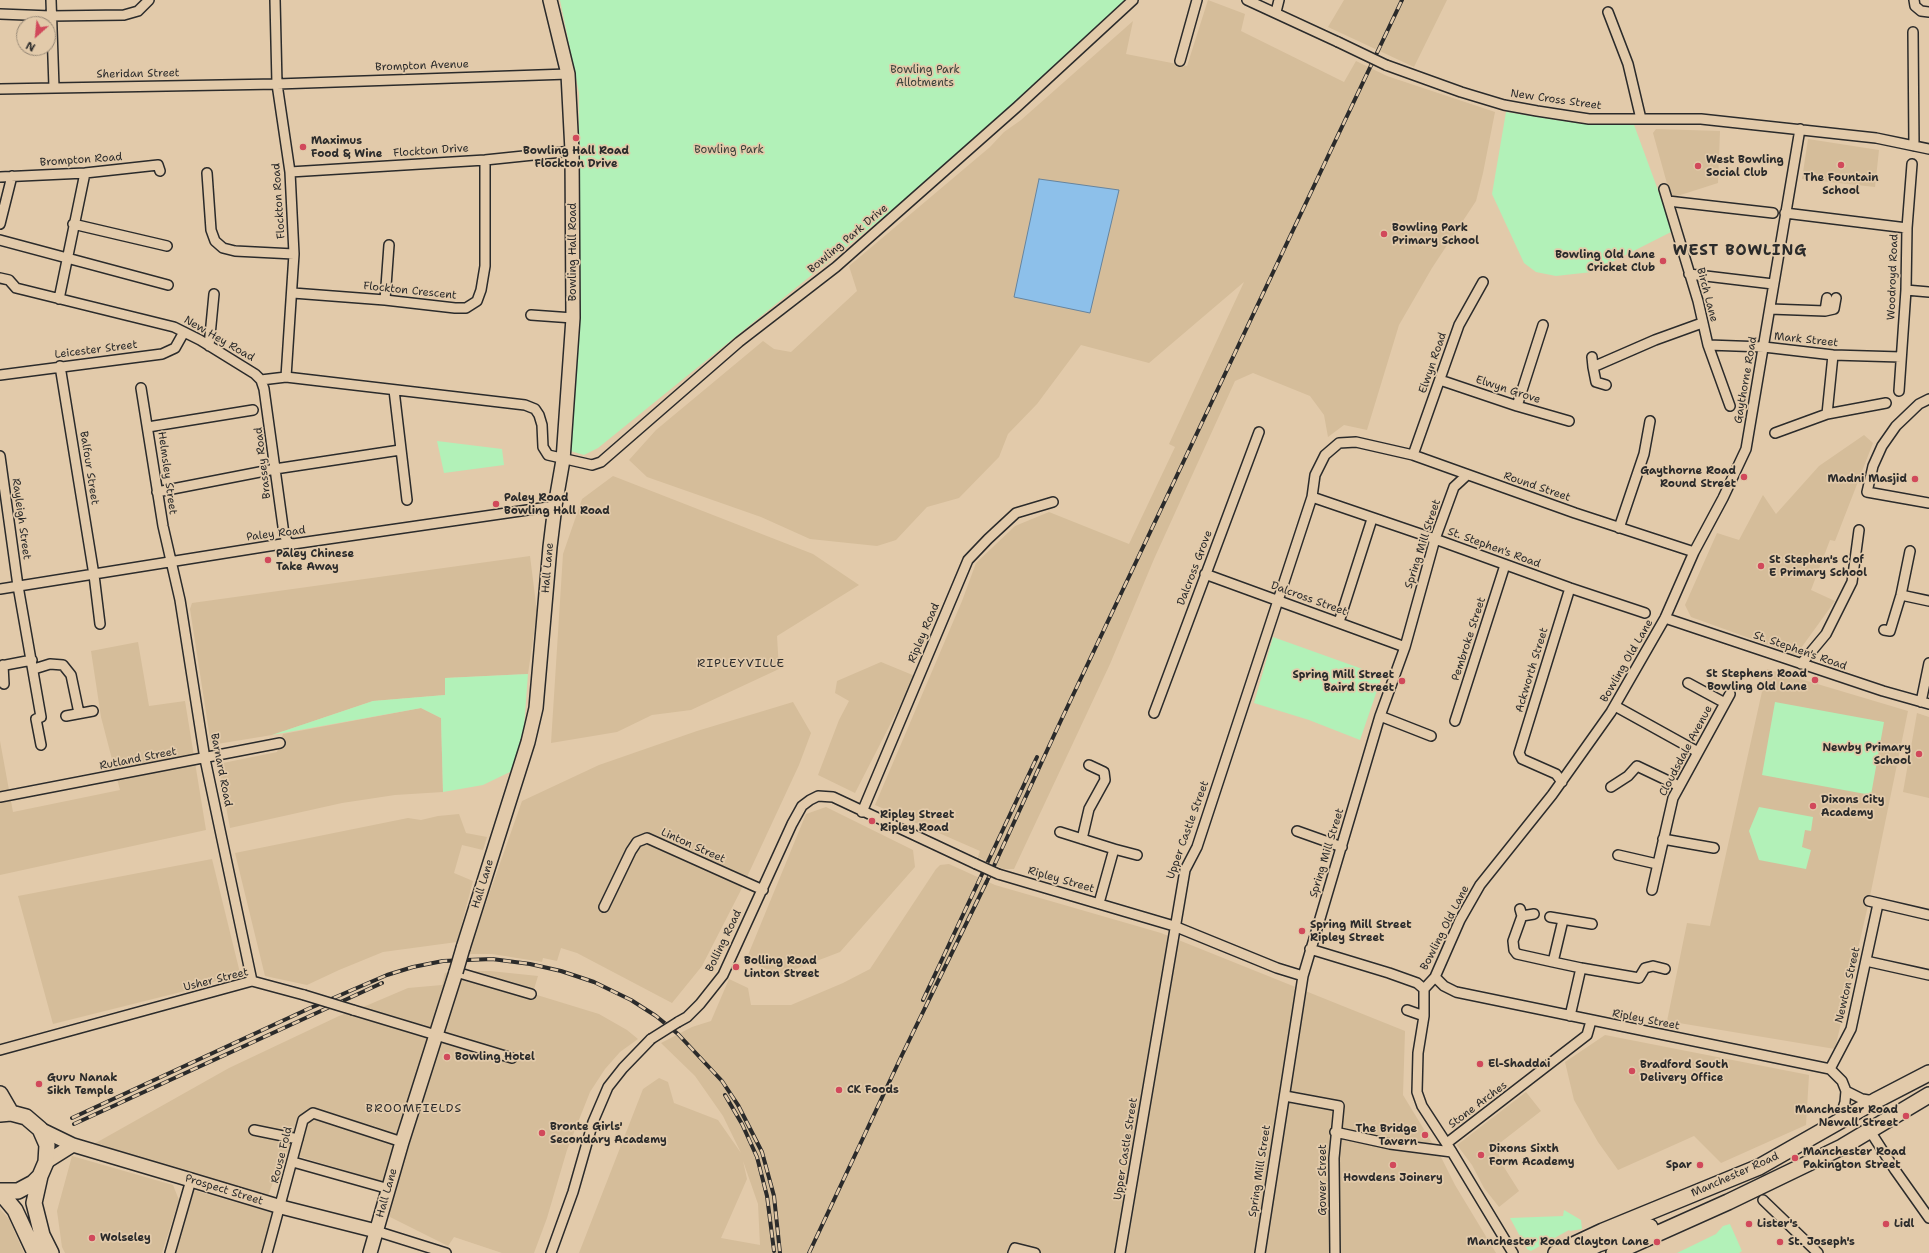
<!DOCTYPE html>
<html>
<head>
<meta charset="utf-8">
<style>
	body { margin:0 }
	#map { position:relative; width:1929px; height:1253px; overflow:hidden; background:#e2caaa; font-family:"Shantell Sans",sans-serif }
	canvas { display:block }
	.north { position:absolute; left:16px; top:16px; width:40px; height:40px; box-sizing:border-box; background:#e2caaa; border:1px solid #998a77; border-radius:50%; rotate:207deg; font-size:11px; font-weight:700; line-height:16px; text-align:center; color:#2b2b2b }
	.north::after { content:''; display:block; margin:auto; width:14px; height:18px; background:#d1495b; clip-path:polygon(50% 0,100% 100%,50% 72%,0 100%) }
</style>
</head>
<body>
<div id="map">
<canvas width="1929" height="1253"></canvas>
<div class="north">N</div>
</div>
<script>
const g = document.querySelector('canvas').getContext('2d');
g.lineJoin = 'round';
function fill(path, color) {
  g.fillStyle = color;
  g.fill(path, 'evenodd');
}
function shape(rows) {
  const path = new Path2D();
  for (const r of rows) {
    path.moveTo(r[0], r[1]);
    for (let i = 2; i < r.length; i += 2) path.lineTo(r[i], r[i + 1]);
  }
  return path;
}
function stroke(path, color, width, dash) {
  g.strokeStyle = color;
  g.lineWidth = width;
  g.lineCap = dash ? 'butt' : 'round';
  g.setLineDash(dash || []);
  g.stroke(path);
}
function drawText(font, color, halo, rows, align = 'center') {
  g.font = font + ' "Shantell Sans",sans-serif';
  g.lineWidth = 3.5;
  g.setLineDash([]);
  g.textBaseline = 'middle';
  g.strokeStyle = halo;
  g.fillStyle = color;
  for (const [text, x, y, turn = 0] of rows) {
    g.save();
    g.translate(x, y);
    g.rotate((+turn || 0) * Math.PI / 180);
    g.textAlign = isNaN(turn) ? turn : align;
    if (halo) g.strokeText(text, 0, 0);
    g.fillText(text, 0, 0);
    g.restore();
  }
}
fill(shape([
	[1208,0,1245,14,1241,31,1344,82,1356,61,1387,76,1495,112,1483,173,1476,201,1432,268,1399,325,1367,430,1344,425,1328,437,1324,415,1310,396,1253,373,1235,381,1154,559,1110,664,1014,869,1003,869,978,857,980,851,875,805,962,601,976,563,1015,526,1049,512,1129,544,1175,447,1169,444,1244,282,1149,363,1081,345,1037,404,1008,434,999,457,959,498,927,507,896,540,877,546,810,539,761,517,647,477,629,460,656,430,763,341,774,349,791,352,857,291,849,266,990,147,1004,132,1021,120,1133,21,1126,54,1187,66],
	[1344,0,1447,0,1414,67,1328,27],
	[1656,129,1720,131,1718,183,1671,198,1653,133],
	[1808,139,1879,150,1875,187,1802,179],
	[1864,435,1873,443,1835,541,1830,540,1811,590,1835,601,1796,655,1691,617,1685,605,1717,533,1739,540,1763,495,1776,514,1819,466],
	[613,476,813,554,859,585,777,636,779,669,691,710,652,715,617,732,551,743,563,554,582,499],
	[530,556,537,612,528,674,445,678,445,695,373,701,272,735,211,745,190,609,192,603],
	[138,642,149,706,185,701,206,830,0,875,0,741,13,812,120,790,101,717,91,651],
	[881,662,915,676,855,793,818,775,839,720,849,701,835,693,837,681],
	[1767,669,1908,711,1869,901,1835,1049,1667,1021,1687,923,1710,926],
	[793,702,811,733,799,765,740,892,702,966,672,1003,577,953,561,948,557,961,543,958,542,962,492,954,468,954,522,801,599,765,697,731],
	[421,708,441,718,443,792,395,795,342,803,230,828,218,764,277,752,283,734],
	[1917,713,1929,717,1929,798,1903,792],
	[826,807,913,850,915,867,840,952,780,975,746,960,806,814],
	[459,814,466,833,487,837,483,850,462,845,454,873,473,881,457,942,383,952,339,970,307,985,265,976,235,853,408,818,421,820,438,816],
	[212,859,240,973,189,990,53,1024,18,896],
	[949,864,995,885,1161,933,1405,1031,1403,1095,1442,1159,1455,1185,1496,1253,579,1253,643,1089,659,1078,668,1082,674,1103,718,1120,741,1153,723,1116,695,1076,661,1043,692,1027,711,1021,729,979,748,988,751,1005,791,1005,843,983,870,969,936,869,940,865],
	[743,1161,758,1204,760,1245,721,1238,747,1179],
	[464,971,490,971,538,976,532,996,537,995,599,1014,627,1030,638,1039,620,1052,605,1069,590,1092,567,1150,547,1218,534,1253,502,1253,454,1237,448,1246,390,1217,388,1213,394,1185,284,1152,268,1196,94,1144,229,1068,339,1016,368,1005,408,988,442,985,445,973],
	[1605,1035,1809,1075,1806,1125,1721,1163,1694,1136,1618,1170,1598,1142,1574,1100,1565,1062],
	[1526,1092,1541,1111,1496,1146,1502,1164,1519,1191,1499,1207,1484,1188,1472,1165,1457,1145],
	[72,1156,173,1185,179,1200,162,1253,65,1253,62,1247,57,1211],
	[193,1190,274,1213,261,1253,174,1253],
	[0,1209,9,1219,24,1253,0,1253]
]), '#d5bd9a');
fill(shape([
	[560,0,1133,0,997,125,598,448,584,455,567,450,578,333,579,93],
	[1506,112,1582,124,1633,122,1673,231,1592,272,1556,276,1536,272,1524,263,1492,194],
	[437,441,502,449,504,465,444,473],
	[1273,637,1382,676,1360,740,1309,720,1254,703],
	[528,674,523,741,512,771,483,785,443,792,441,718,421,708,272,735,373,701,445,695,445,678],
	[1775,702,1884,722,1871,795,1762,775],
	[1759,807,1813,817,1811,831,1805,830,1802,847,1811,850,1806,869,1759,860,1749,831],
	[1564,1210,1581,1220,1582,1229,1570,1231,1569,1230,1531,1251,1527,1249,1510,1218,1563,1216],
	[1730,1224,1742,1251,1739,1253,1677,1253,1716,1234,1723,1226]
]), '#b2f1b8');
const water = shape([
	[1039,179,1119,190,1090,313,1014,297,1039,179]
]);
fill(water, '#8dc0ea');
stroke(water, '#66849e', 1);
const street = shape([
	[51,0,54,87],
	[275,0,277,84,290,172,294,254,286,377],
	[1247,0,1338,42],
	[1914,0,1915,6,1921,11,1929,12],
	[1276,12,1279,0],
	[1608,12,1628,64,1641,119],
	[0,14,51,16,124,15,138,11,149,0],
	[1913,32,1914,146],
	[1180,61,1197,0],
	[1386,65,1461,92,1504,105,1537,111,1589,119,1701,119,1876,138,1929,149],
	[0,89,277,84,568,74],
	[290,172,485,160,572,151],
	[207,173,211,230,215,241,223,248,235,251,294,254],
	[0,177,85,173,158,165,160,171],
	[1664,189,1698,301,1708,345,1730,406],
	[1668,201,1773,213],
	[1785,213,1907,228],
	[0,224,12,176],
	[73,224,167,246],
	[0,240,168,285],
	[1689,274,1773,284],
	[0,278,9,280,16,288,174,327,200,340,255,374,261,380,264,389,284,534,288,543],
	[1906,290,1929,292],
	[293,293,385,300,455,308,466,308,477,301,481,290,485,266,485,160],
	[59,299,85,173],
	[385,300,389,245],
	[1770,309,1825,311,1834,309,1836,298],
	[1825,311,1827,298],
	[531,315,573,318],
	[1708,345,1764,347,1833,355,1901,357],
	[209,346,214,294],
	[1592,357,1593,367],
	[60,366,94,575,100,624],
	[0,375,162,354,175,348,184,332],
	[261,380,286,377,525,405,535,409,539,415,542,425,543,447,548,455,592,465,601,462,739,342,836,267,1017,107,1133,0],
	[1440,380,1517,406,1569,421],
	[1606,385,1596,382,1593,367,1655,340,1702,323],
	[141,388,163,526,180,600,205,759,252,981],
	[394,390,407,500],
	[1899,391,1906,290,1907,228,1912,164],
	[1929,399,1919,404,1896,426,1882,446,1873,466,1867,492,1929,503],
	[1517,406,1543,325],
	[1827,414,1833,355],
	[148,427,253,410],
	[1775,433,1827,414,1886,403],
	[1413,455,1459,325,1483,282],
	[0,456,18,586,41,717,36,719,41,745],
	[157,492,275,469,400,450],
	[1312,497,1435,539,1570,588,1645,613],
	[1619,528,1644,454,1650,421],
	[1205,574,1405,647],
	[0,589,288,543,293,544,555,506],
	[1901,595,1929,601],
	[1665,618,1883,691,1929,704],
	[1339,622,1372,519],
	[1884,630,1890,631,1901,595,1910,551],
	[1801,664,1826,634,1852,582,1859,530],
	[3,665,4,684],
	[0,666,32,660],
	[34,669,50,664,63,665,71,675,79,713],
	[1688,683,1725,703],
	[1921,702,1929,663],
	[1615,706,1698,752],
	[1154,713,1259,432],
	[66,716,93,711],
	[1380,716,1431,736],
	[1455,721,1505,565],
	[1562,782,1556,774,1522,759,1519,753,1570,588],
	[1611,787,1628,776,1637,766,1679,786],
	[0,797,280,743],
	[862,812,968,560,988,539,1016,513,1053,502],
	[1297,831,1342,847],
	[1060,832,1114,849,1099,903],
	[1082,839,1089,809,1105,780,1104,772,1089,765],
	[1663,839,1714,848],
	[1114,849,1137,855],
	[1618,855,1657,864],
	[998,874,1174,926,1277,968,1303,976],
	[1652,890,1673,798,1730,694],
	[1869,901,1929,915],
	[604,907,631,851,637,842,647,838,763,890],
	[1520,909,1522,916,1513,941,1514,950,1517,954,1553,962],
	[1522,916,1534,914],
	[1550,917,1592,924],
	[1563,920,1553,962,1581,968,1570,1016],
	[1310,949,1389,973,1417,983,1424,989],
	[1866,961,1929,975],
	[1581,968,1639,978,1645,968,1653,966,1665,969],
	[456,972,531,994],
	[1435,977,1444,986,1456,992,1830,1069,1842,1081,1846,1091,1845,1102,1839,1121],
	[353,1010,512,1058],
	[1407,1010,1424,1016],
	[678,1022,687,1017,700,1004,723,975,792,824,802,806,810,800,818,796,833,797,976,864],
	[0,1050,252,981,304,995],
	[1830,1069,1851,1029,1878,904],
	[1846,1091,1862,1099,1874,1101],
	[1285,1096,1339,1106,1334,1158,1335,1253],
	[254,1130,298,1139],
	[1870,1131,1895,1170,1929,1218],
	[1335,1132,1390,1144,1452,1152],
	[1447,1143,1587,1035,1591,1021],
	[293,1162,389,1189],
	[1763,1200,1818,1253],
	[376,1231,446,1253],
	[170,1253,191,1180],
	[267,1253,303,1120,313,1113,402,1142],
	[551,1253,573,1192,593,1122,608,1087,623,1068,651,1039],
	[1013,1253,1015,1248,1035,1253],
	[1120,1253,1185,870,1197,847,1312,497,1315,475,1325,455,1339,443,1356,442,1413,455,1575,513,1694,552],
	[1260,1253,1303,976,1380,716,1405,647,1435,539,1454,487,1467,475],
	[1513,1253,1452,1152,1422,1106,1417,1092,1418,1053,1424,1016,1424,989,1435,977,1460,920,1480,885,1552,795,1611,712,1665,618,1694,552,1723,498,1746,449,1800,129]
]);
const secondary = shape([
	[463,948,528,742,536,708,550,547,555,506,563,460,573,318,572,151,568,74,550,0],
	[40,1129,73,1145,191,1180,281,1207,376,1231],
	[46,1162,73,1145],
	[370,1253,402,1142,456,972]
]);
const primary = shape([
	[0,1094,11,1113],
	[0,1114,11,1113,26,1117,40,1129,47,1145,46,1162,40,1176,33,1183,18,1191,0,1191],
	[40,1176,34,1203,42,1235,51,1253],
	[0,1192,15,1210,35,1253],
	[1556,1253,1603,1231,1759,1167,1875,1101,1929,1073],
	[1581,1253,1598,1244,1650,1227],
	[1614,1253,1728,1202,1842,1147,1929,1095]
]);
stroke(street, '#2b2b2b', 12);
stroke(secondary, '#2b2b2b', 16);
stroke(primary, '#2b2b2b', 18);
stroke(street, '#e2caaa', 9);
stroke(secondary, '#e2caaa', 13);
stroke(primary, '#e2caaa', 15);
const rail = shape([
	[923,1000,1037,757],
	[725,1095,742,1124,757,1157,767,1196,774,1251],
	[72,1118,308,1009,387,975,413,967,443,961,492,959,530,964,561,971,594,982,631,1000,656,1016,678,1034,722,1081,738,1105,762,1152,774,1196,780,1253],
	[74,1124,382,983],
	[809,1253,902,1055,987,881,1056,731,1402,0]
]);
stroke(rail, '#2b2b2b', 4);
stroke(rail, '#e2caaa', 2.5, [8]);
const streetBridge = shape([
	[1338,42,1386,65],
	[976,864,998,874],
	[304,995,353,1010],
	[651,1039,678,1022]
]);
const secondaryBridge = shape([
	[456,972,463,948]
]);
stroke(streetBridge, '#2b2b2b', 12, []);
stroke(secondaryBridge, '#2b2b2b', 16, []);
stroke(streetBridge, '#e2caaa', 9);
stroke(secondaryBridge, '#e2caaa', 13);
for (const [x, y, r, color] of [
	[576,138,4,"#d1495b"],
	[303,147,4,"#d1495b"],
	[1841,165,4,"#d1495b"],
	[1698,166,4,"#d1495b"],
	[1384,234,4,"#d1495b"],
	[1663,261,4,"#d1495b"],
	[1744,477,4,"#d1495b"],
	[1915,479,4,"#d1495b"],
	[496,504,4,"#d1495b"],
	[268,560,4,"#d1495b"],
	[1761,566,4,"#d1495b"],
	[1815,680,4,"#d1495b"],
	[1402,681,4,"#d1495b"],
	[1919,754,4,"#d1495b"],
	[1813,806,4,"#d1495b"],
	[872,821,4,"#d1495b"],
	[1302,931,4,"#d1495b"],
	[736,967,4,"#d1495b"],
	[447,1057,4,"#d1495b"],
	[1480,1064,4,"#d1495b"],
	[1632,1071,4,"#d1495b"],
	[39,1084,4,"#d1495b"],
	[839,1090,4,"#d1495b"],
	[1906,1116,4,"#d1495b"],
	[542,1133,4,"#d1495b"],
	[1425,1135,4,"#d1495b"],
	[1481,1155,4,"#d1495b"],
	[1795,1158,4,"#d1495b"],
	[1393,1165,4,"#d1495b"],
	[1700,1165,4,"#d1495b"],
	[1749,1224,4,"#d1495b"],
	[1886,1224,4,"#d1495b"],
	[92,1238,4,"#d1495b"],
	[1657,1242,4,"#d1495b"],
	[1780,1242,4,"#d1495b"]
]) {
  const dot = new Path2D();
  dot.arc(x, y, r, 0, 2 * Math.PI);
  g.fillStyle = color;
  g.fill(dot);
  stroke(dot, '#e2caaa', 1.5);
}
drawText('11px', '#2b2b2b', '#e2caaa', [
	["Brompton Avenue",422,66,-2],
	["Sheridan Street",138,74,-1],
	["New Cross Street",1556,100,8],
	["Flockton Drive",431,151,-4],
	["Brompton Road",81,160,-4],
	["Flockton Road",279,201,-94],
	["Bowling Park Drive",848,239,-40],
	["Bowling Hall Road",573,252,-90],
	["Woodroyd Road",1893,277,-88],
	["Flockton Crescent",410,291,6],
	["Birch Lane",1707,295,75],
	["New Hey Road",219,339,30],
	["Mark Street",1806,340,6],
	["Leicester Street",96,350,-7],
	["Elwyn Road",1433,363,-71],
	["Gaythorne Road",1746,380,-80],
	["Elwyn Grove",1508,390,18],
	["Brassey Road",263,463,-97],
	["Balfour Street",89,468,81],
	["Helmsley Street",167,473,82],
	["Round Street",1537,487,19],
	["Rayleigh Street",21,519,82],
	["Paley Road",276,534,-7],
	["Spring Mill Street",1423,544,-72],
	["St. Stephen's Road",1494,548,20],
	["Hall Lane",548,568,-85],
	["Dalcross Grove",1195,568,-69],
	["Dalcross Street",1309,599,20],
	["Ripley Road",924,633,-67],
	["Pembroke Street",1469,639,-72],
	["St. Stephen's Road",1800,651,19],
	["Bowling Old Lane",1627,661,-60],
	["Ackworth Street",1532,670,-73],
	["Cloudsdale Avenue",1686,751,-62],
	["Rutland Street",138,759,-11],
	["Barnard Road",221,770,79],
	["Upper Castle Street",1188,830,-70],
	["Linton Street",693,846,24],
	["Spring Mill Street",1327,853,-73],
	["Ripley Street",1061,880,16],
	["Hall Lane",483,884,-73],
	["Bowling Old Lane",1445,928,-63],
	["Bolling Road",724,941,-64],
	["Usher Street",216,980,-14],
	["Newton Street",1848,985,-77],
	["Ripley Street",1646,1020,11],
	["Stone Arches",1478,1105,-37],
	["Upper Castle Street",1126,1149,-81],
	["Rouse Fold",282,1155,-76],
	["Spring Mill Street",1260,1171,-81],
	["Manchester Road",1735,1175,-24],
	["Gower Street",1323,1180,-90],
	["Prospect Street",224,1190,17],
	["Hall Lane",387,1193,-74]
]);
drawText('11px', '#383f39', '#e2caaa', [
	["Bowling Park",925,70],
	["Allotments",925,83],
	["Bowling Park",729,150]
]);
drawText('bold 11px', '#2b2b2b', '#e2caaa', [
	["Maximus",311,141],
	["Food & Wine",311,154],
	["Bowling Hall Road",576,151,"center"],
	["Flockton Drive",576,164,"center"],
	["West Bowling",1706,160],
	["Social Club",1706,173],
	["The Fountain",1841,178,"center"],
	["School",1841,191,"center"],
	["Bowling Park",1392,228],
	["Primary School",1392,241],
	["Bowling Old Lane",1655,255,"right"],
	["Cricket Club",1655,268,"right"],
	["Gaythorne Road",1736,471,"right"],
	["Round Street",1736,484,"right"],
	["Madni Masjid",1907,479,"right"],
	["Paley Road",504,498],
	["Bowling Hall Road",504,511],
	["Paley Chinese",276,554],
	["Take Away",276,567],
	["St Stephen's C of",1769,560],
	["E Primary School",1769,573],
	["St Stephens Road",1807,674,"right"],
	["Bowling Old Lane",1807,687,"right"],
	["Spring Mill Street",1394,675,"right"],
	["Baird Street",1394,688,"right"],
	["Newby Primary",1911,748,"right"],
	["School",1911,761,"right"],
	["Dixons City",1821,800],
	["Academy",1821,813],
	["Ripley Street",880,815],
	["Ripley Road",880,828],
	["Spring Mill Street",1310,925],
	["Ripley Street",1310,938],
	["Bolling Road",744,961],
	["Linton Street",744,974],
	["Bowling Hotel",455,1057],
	["El-Shaddai",1488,1064],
	["Bradford South",1640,1065],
	["Delivery Office",1640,1078],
	["Guru Nanak",47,1078],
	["Sikh Temple",47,1091],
	["CK Foods",847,1090],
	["Manchester Road",1898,1110,"right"],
	["Newall Street",1898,1123,"right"],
	["Bronte Girls'",550,1127],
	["Secondary Academy",550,1140],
	["The Bridge",1417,1129,"right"],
	["Tavern",1417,1142,"right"],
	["Dixons Sixth",1489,1149],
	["Form Academy",1489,1162],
	["Manchester Road",1803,1152],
	["Pakington Street",1803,1165],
	["Spar",1692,1165,"right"],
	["Howdens Joinery",1393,1178,"center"],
	["Lister's",1757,1224],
	["Lidl",1894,1224],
	["Wolseley",100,1238],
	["Manchester Road Clayton Lane",1649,1242,"right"],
	["St. Joseph's",1788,1242]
], 'left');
g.letterSpacing = '1px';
drawText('12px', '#2b2b2b', '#e2caaa', [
	["RIPLEYVILLE",741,664],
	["BROOMFIELDS",414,1109]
]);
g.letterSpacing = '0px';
g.letterSpacing = '1px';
drawText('bold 15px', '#2b2b2b', '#e2caaa', [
	["WEST BOWLING",1740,251]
]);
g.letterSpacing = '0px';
</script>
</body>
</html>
